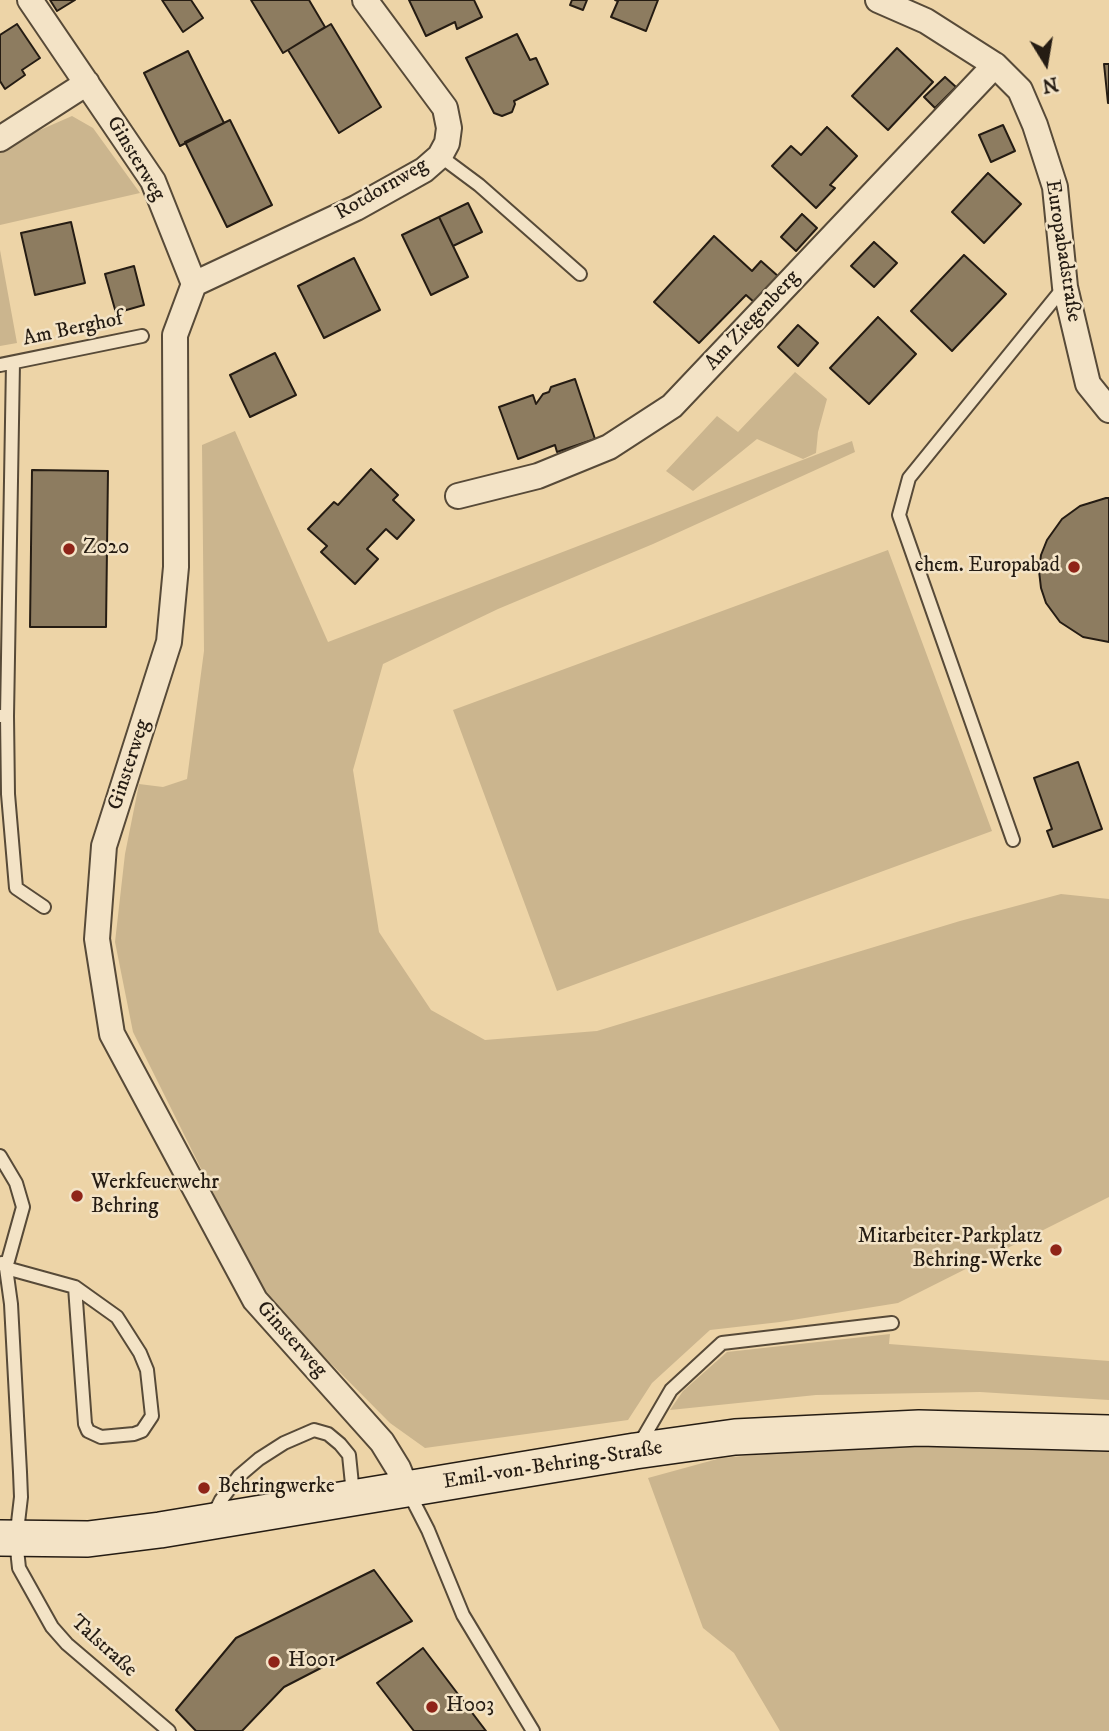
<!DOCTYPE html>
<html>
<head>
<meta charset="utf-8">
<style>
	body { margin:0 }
	#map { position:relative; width:1109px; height:1731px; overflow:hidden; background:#edd4a7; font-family:"IM FELL DW Pica",serif }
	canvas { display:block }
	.north { position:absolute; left:1011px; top:28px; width:70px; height:70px; -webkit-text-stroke:5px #f3e3c6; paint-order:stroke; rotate:169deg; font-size:19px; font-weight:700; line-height:28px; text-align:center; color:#251c13 }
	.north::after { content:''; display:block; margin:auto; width:24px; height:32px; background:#251c13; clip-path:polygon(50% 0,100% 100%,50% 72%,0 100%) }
</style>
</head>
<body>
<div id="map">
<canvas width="1109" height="1731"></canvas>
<div class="north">N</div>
</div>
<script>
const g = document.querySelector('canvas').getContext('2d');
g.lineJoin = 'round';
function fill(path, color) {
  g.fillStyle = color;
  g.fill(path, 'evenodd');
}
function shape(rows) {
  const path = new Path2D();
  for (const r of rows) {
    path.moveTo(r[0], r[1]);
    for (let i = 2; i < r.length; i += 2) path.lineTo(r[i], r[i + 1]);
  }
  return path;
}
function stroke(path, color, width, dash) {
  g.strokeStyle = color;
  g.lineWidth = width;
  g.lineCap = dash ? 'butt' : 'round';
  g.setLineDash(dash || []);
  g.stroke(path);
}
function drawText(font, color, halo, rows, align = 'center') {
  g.font = font + ' "IM FELL DW Pica",serif';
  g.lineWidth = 5;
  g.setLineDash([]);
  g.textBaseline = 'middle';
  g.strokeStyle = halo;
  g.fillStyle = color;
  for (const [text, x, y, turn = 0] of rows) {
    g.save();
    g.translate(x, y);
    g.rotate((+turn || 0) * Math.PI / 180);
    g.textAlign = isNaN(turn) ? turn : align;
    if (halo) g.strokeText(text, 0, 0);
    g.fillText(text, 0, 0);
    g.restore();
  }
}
fill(shape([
	[72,116,93,128,140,193,0,225,0,153,31,134],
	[0,250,17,343,0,346],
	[795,372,827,399,818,432,816,453,803,459,757,439,693,491,666,471,717,416,738,432],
	[235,431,328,642,852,441,855,452,653,544,498,609,383,664,353,770,379,932,431,1010,485,1040,597,1031,960,921,1061,894,1109,899,1109,1197,898,1303,780,1322,710,1330,652,1383,628,1420,425,1448,390,1423,265,1297,133,1032,115,942,125,854,139,784,163,787,187,779,204,651,202,445],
	[888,550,992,831,557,991,453,710],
	[890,1334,889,1344,1109,1361,1109,1400,980,1392,816,1395,670,1410,683,1391,727,1352],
	[904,1442,1109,1442,1109,1731,780,1731,734,1653,703,1628,648,1478,721,1458]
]), '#cbb58e');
const building = shape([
	[50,0,75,0,57,11,50,0],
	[162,0,191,0,203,18,183,32,162,0],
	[251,0,309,0,325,27,283,53,251,0],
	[409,0,474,0,482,17,457,29,455,22,426,36,409,0],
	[572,0,587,0,583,10,570,5,572,0],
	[615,0,658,0,646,31,611,17,618,1,615,0],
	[17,24,40,58,22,70,25,75,5,89,0,81,0,35,17,24],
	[331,24,381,107,339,133,288,50,331,24],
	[517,34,530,60,536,58,548,84,514,101,515,104,512,112,502,116,494,113,466,58,517,34],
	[897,48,933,82,888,130,852,96,897,48],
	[188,51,224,123,180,146,144,73,188,51],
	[1104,64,1109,64,1109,103,1108,103,1104,64],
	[945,77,956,87,935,108,924,97,945,77],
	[230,120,272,205,227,227,185,142,230,120],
	[1003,125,1015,151,991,162,979,135,1003,125],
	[827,127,857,156,830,185,835,188,816,208,772,166,791,146,801,155,827,127],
	[988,173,1021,204,984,243,952,212,988,173],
	[468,203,482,232,453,246,439,217,468,203],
	[802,214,817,228,796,251,781,237,802,214],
	[439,217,468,277,431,295,402,235,439,217],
	[71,222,85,283,35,295,21,233,71,222],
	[714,236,752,271,761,261,779,277,755,303,746,295,699,343,654,302,714,236],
	[874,242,897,263,874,287,851,266,874,242],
	[964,255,1006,294,952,351,911,311,964,255],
	[354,258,380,310,324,338,298,286,354,258],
	[134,266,144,305,116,313,105,274,134,266],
	[878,317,916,354,869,404,830,368,878,317],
	[798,325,818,343,798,366,778,347,798,325],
	[275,353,296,395,250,417,230,375,275,353],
	[575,379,595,439,557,452,555,445,518,459,499,407,533,395,536,404,543,394,549,392,551,387,575,379],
	[371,469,398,495,393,500,414,520,397,539,386,529,367,549,378,559,355,584,321,552,327,546,308,529,334,502,338,505,371,469],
	[32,470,108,471,106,627,30,627,32,470],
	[1106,498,1109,498,1109,642,1083,637,1060,622,1046,603,1041,588,1039,571,1041,555,1047,540,1062,519,1080,506,1106,498],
	[1078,762,1102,829,1053,847,1047,831,1052,829,1034,778,1078,762],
	[374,1570,412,1621,284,1687,242,1731,196,1731,176,1710,236,1638,374,1570],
	[423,1648,486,1731,414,1731,377,1683,423,1648]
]);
fill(building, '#8d7c60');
stroke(building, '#251c13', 2);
const lane = shape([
	[440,156,479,185,580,274],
	[0,365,142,336],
	[0,716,7,716,13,363],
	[7,716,8,794,16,888,44,907],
	[1013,840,899,515,909,478,1064,287],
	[0,1156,16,1183,23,1207,6,1268,75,1287,117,1317,140,1353,147,1370,152,1416,142,1431,134,1434,101,1437,88,1431,85,1424,75,1287],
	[2,1263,6,1268,11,1304,20,1472,21,1497,16,1540,19,1568,52,1627,67,1644,169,1731],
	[639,1445,671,1390,722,1343,892,1323],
	[409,1493,428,1530,463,1615,533,1731],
	[213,1516,221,1500,239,1476,259,1459,284,1443,314,1430,328,1434,340,1444,349,1455,353,1494]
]);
const street = shape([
	[30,0,153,181,194,284,175,335,176,567,169,642,104,846,97,939,112,1034,255,1300,382,1442,398,1468,407,1490],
	[878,0,926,21,995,65,1020,90,1035,125,1055,187,1065,287,1088,384,1109,410],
	[0,139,87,83],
	[194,284,356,208,424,170,440,156,447,143,449,128,445,108,365,0],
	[458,496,538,476,609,447,672,406,995,65]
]);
const secondary = shape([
	[0,1538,88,1539,160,1530,635,1451,735,1437,919,1428,1109,1433]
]);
stroke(lane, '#574a38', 16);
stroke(street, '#574a38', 28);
stroke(secondary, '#251c13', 38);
stroke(lane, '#f3e3c6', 12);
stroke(street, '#f3e3c6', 24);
stroke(secondary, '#f3e3c6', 35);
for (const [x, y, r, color] of [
	[69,549,7,"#8f2418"],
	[1074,567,7,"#8f2418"],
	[77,1196,7,"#8f2418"],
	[1056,1250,7,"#8f2418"],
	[204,1488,7,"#8f2418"],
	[274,1662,7,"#8f2418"],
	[432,1707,7,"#8f2418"]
]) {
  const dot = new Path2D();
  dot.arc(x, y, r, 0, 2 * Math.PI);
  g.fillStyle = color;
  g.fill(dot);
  stroke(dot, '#f3e3c6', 2.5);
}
drawText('21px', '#251c13', '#f3e3c6', [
	["Ginsterweg",135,159,59],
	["Rotdornweg",382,190,-30],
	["Europabadstraße",1062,251,81],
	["Am Ziegenberg",753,321,-47],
	["Am Berghof",73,330,-12],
	["Ginsterweg",130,765,-72],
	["Ginsterweg",291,1340,48],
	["Emil-von-Behring-Straße",553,1466,-9],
	["Talstraße",103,1647,42]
]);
drawText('21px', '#251c13', '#f3e3c6', [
	["Z020",83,549],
	["ehem. Europabad",1060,567,"right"],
	["Werkfeuerwehr",91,1184],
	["Behring",91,1208],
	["Mitarbeiter-Parkplatz",1042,1238,"right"],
	["Behring-Werke",1042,1262,"right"],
	["Behringwerke",218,1488],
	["H001",288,1662],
	["H003",446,1707]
], 'left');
</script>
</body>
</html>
